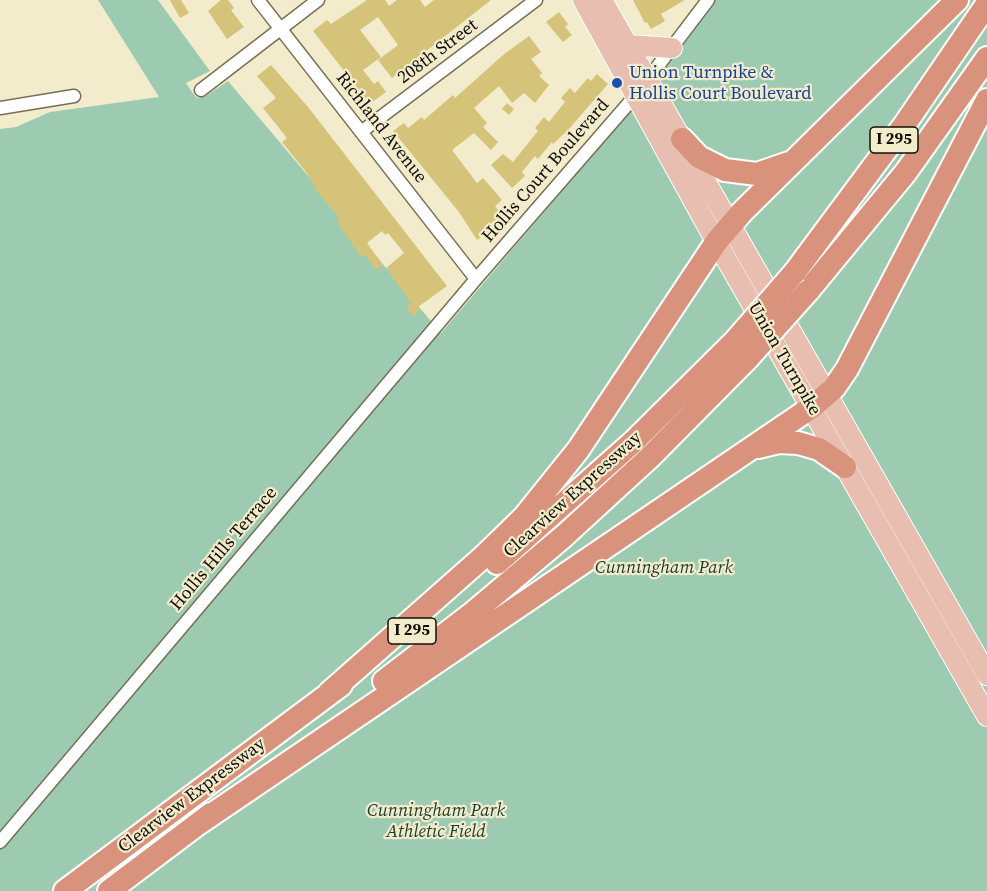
<!DOCTYPE html>
<html>
<head>
<meta charset="utf-8">
<style>
	body { margin:0 }
	canvas { display:block; background:#f2eccd }
</style>
</head>
<body>
<canvas width="987" height="891"></canvas>
<script>
const g = document.querySelector('canvas').getContext('2d');
g.lineJoin = 'round';
function fill(path, color) {
  g.fillStyle = color;
  g.fill(path, 'evenodd');
}
function shape(rows) {
  const path = new Path2D();
  for (const r of rows) {
    path.moveTo(r[0], r[1]);
    for (let i = 2; i < r.length; i += 2) path.lineTo(r[i], r[i + 1]);
  }
  return path;
}
function stroke(path, color, width, dash) {
  g.strokeStyle = color;
  g.lineWidth = width;
  g.lineCap = dash ? 'butt' : 'round';
  g.setLineDash(dash || []);
  g.stroke(path);
}
function drawText(font, color, halo, rows, align = 'center') {
  g.font = font + ' "Source Serif 4",serif';
  g.lineWidth = 4.5;
  g.setLineDash([]);
  g.textBaseline = 'middle';
  g.strokeStyle = halo;
  g.fillStyle = color;
  for (const [text, x, y, turn = 0] of rows) {
    g.save();
    g.translate(x, y);
    g.rotate((+turn || 0) * Math.PI / 180);
    g.textAlign = isNaN(turn) ? turn : align;
    if (halo) g.strokeText(text, 0, 0);
    g.fillText(text, 0, 0);
    g.restore();
  }
}
fill(shape([
	[98,0,158,0,210,71,186,83,192,92,197,98,206,96,228,81,441,333,637,103,713,0,987,0,987,891,0,891,0,129,16,127,50,112,159,97]
]), '#9dcbb2');
fill(shape([
	[170,0,181,0,189,13,180,18],
	[221,0,228,0,234,8,231,10,244,27,227,39,208,11],
	[367,0,385,0,389,6,397,0,420,0,425,7,434,0,491,0,392,78,378,60,398,45,378,17,360,30,381,57,363,70,374,84,378,81,386,92,370,104,313,31,327,20,331,24],
	[633,0,685,0,661,14,665,21,651,29,647,22,645,23],
	[559,12,568,24,565,27,572,35,563,42,546,22],
	[529,36,541,52,531,59,542,73,539,76,549,85,535,103,524,93,512,103,499,86,474,108,487,123,483,127,498,142,491,150,474,133,452,150,477,183,483,178,502,200,495,206,502,215,485,228,488,232,477,240,459,212,393,131,404,123,408,128,422,117,424,120,453,95,455,98,503,55],
	[271,65,308,107,447,286,418,307,420,310,413,316,406,307,411,303,386,268,404,253,388,233,385,235,382,231,367,243,383,265,376,270,365,255,361,257,337,222,340,219,313,187,315,186,306,172,282,142,287,138,263,108,276,98,257,76],
	[597,74,608,84,569,129,553,144,552,142,538,159,535,156,522,172,525,176,512,188,491,165,503,154,513,162,538,131,535,128,544,117,549,122,565,102,561,98,570,88,575,93,588,78,591,81],
	[507,103,514,109,509,115,502,109]
]), '#d4c378');
const street = shape([
	[258,0,476,279],
	[201,90,318,0],
	[0,108,74,96],
	[361,132,536,0],
	[0,842,476,279,635,96,708,0]
]);
const primary = shape([
	[583,0,709,229,987,716],
	[602,0,987,675],
	[627,45,672,48]
]);
const highway = shape([
	[682,139,699,157,725,170,757,174,789,163],
	[795,272,905,124,987,4],
	[808,291,906,172,987,58],
	[758,447,779,442,798,443,819,449,845,467],
	[497,563,633,442,735,341],
	[384,681,474,612,564,536,649,458,748,358],
	[329,693,483,557,525,516,578,450,717,241,742,212,957,0],
	[198,824,812,407,834,388,847,369,987,100],
	[65,891,341,685],
	[109,891,211,814]
]);
stroke(street, '#756f54', 15);
stroke(primary, '#fff', 22);
stroke(highway, '#fff', 26);
stroke(street, '#fff', 12);
stroke(primary, '#e8beb0', 20);
stroke(highway, '#d9927b', 22);
const highwayBridge = shape([
	[735,341,795,272],
	[748,358,808,291]
]);
stroke(highwayBridge, '#fff', 26, []);
stroke(highwayBridge, '#d9927b', 22);
for (const [x, y, r, color] of [
	[617,83,6,"#1a4fb4"]
]) {
  const dot = new Path2D();
  dot.arc(x, y, r, 0, 2 * Math.PI);
  g.fillStyle = color;
  g.fill(dot);
  stroke(dot, '#f2eccd', 2);
}
for (const [x, y, w] of [
	[894,140,48],
	[412,631,48]
]) {
  const box = new Path2D();
  box.roundRect(x - w / 2, y - 13, w, 26, 4.5);
  g.fillStyle = '#f2eccd';
  g.fill(box);
  stroke(box, '#121006', 1.5);
}
drawText('bold 16px', '#121006', null, [
	["I 295",894,140],
	["I 295",412,631]
]);
drawText('18px', '#121006', '#f2eccd', [
	["208th Street",438,52,-37],
	["Richland Avenue",381,128,52],
	["Hollis Court Boulevard",546,171,-49],
	["Union Turnpike",784,359,60],
	["Clearview Expressway",573,495,-42],
	["Hollis Hills Terrace",224,549,-50],
	["Clearview Expressway",192,796,-37]
]);
drawText('18px', '#164399', '#f2eccd', [
	["Union Turnpike &",629,73],
	["Hollis Court Boulevard",629,94]
], 'left');
drawText('italic 18px', '#1a3d2d', '#f2eccd', [
	["Cunningham Park",664,568],
	["Cunningham Park",436,811],
	["Athletic Field",436,832]
]);
</script>
</body>
</html>
